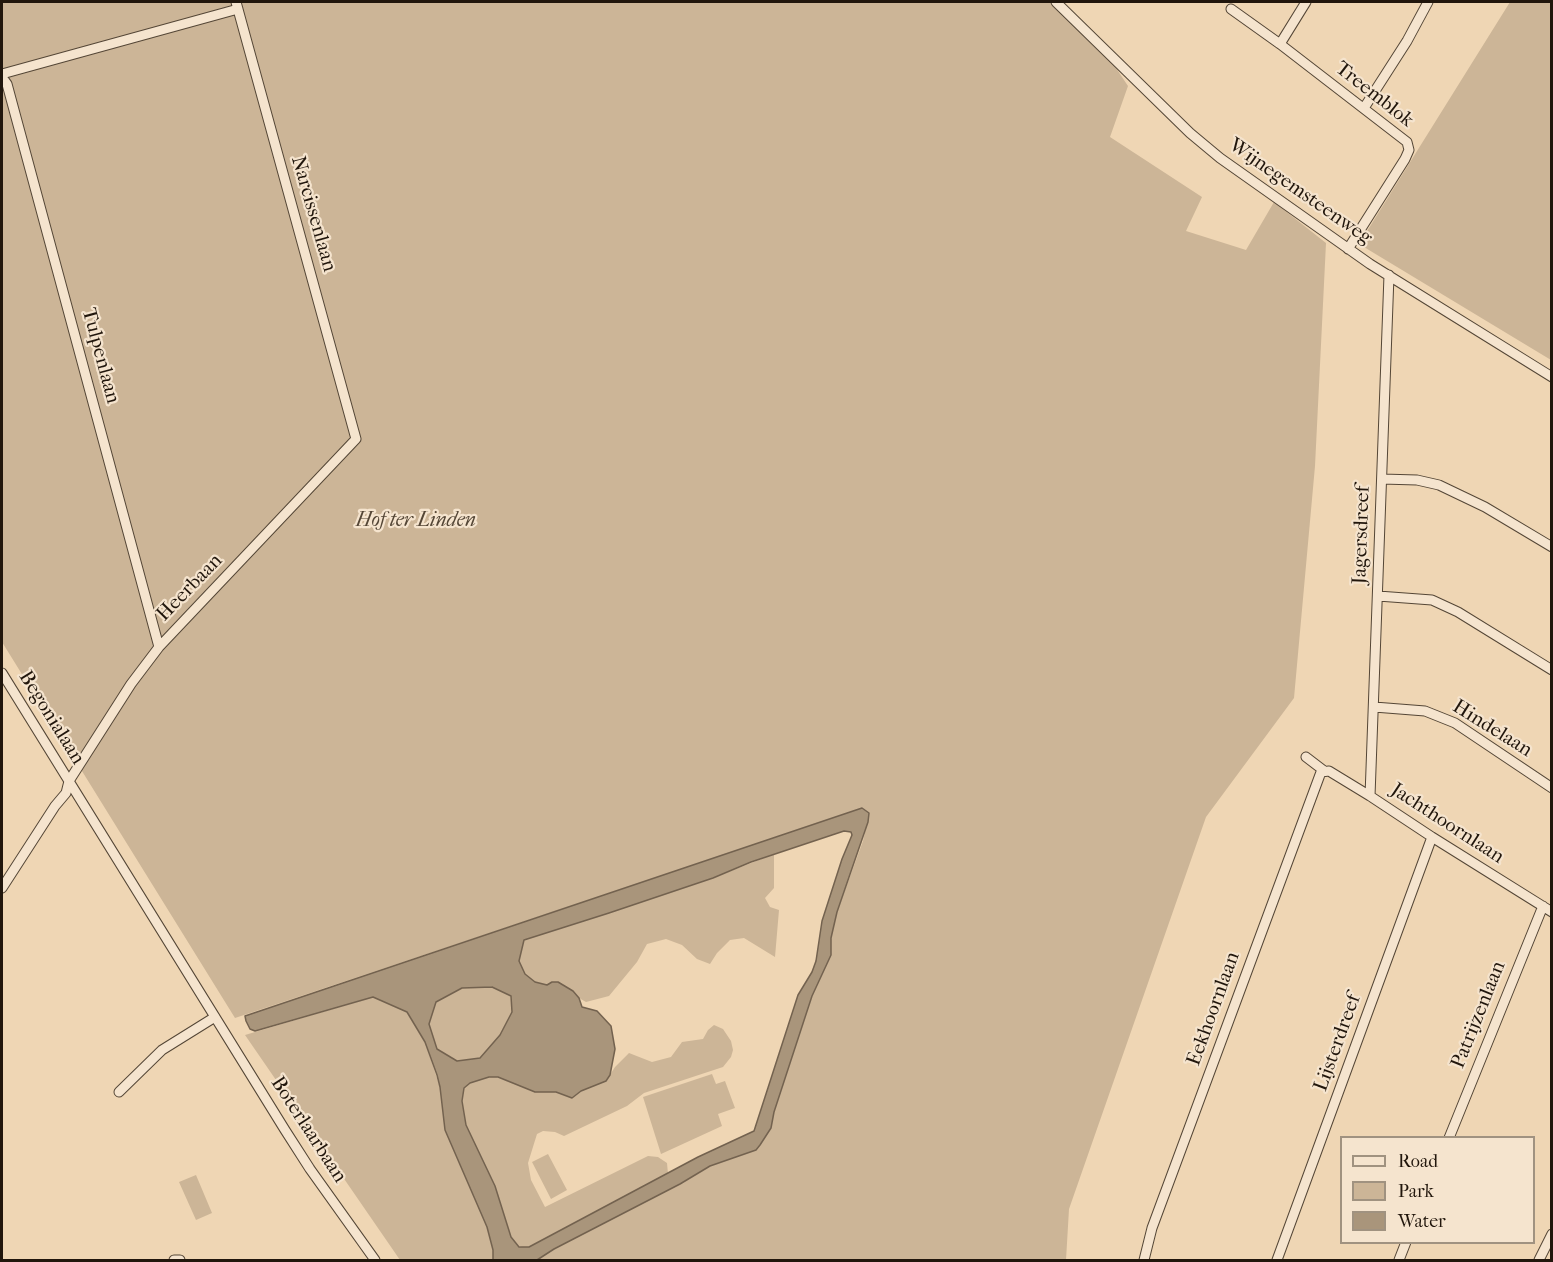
<!DOCTYPE html>
<html>
<head>
<meta charset="utf-8">
<style>
	body { margin:0 }
	#map { position:relative; width:1553px; height:1262px; overflow:hidden; background:#efd6b4; font-family:"IM FELL French Canon",serif }
	canvas { display:block }
	.frame { position:absolute; inset:0; border:3px solid #21160c; pointer-events:none }
	.legend { position:absolute; left:1340px; top:1136px; width:195px; height:108px; box-sizing:border-box; background:#f5e4ce; border:2px solid #a09280; margin:0; padding:8px 10px; list-style:none; font-size:18px; color:#21160c }
	.legend li { display:flex; align-items:center; gap:12px; height:30px }
	.legend b { width:30px; border:2px solid #a09280 }
</style>
</head>
<body>
<div id="map">
<canvas width="1553" height="1262"></canvas>
<div class="frame"></div>
<ul class="legend">
<li><b style="height:8px;background:#f5e4ce"></b>Road</li>
<li><b style="height:16px;background:#ccb597"></b>Park</li>
<li><b style="height:16px;background:#a9957b"></b>Water</li>
</ul>
</div>
<script>
const g = document.querySelector('canvas').getContext('2d');
g.lineJoin = 'round';
function fill(path, color) {
  g.fillStyle = color;
  g.fill(path, 'evenodd');
}
function shape(rows) {
  const path = new Path2D();
  for (const r of rows) {
    path.moveTo(r[0], r[1]);
    for (let i = 2; i < r.length; i += 2) path.lineTo(r[i], r[i + 1]);
  }
  return path;
}
function stroke(path, color, width, dash) {
  g.strokeStyle = color;
  g.lineWidth = width;
  g.lineCap = dash ? 'butt' : 'round';
  g.setLineDash(dash || []);
  g.stroke(path);
}
function drawText(font, color, halo, rows, align = 'center') {
  g.font = font + ' "IM FELL French Canon",serif';
  g.lineWidth = 4.5;
  g.setLineDash([]);
  g.textBaseline = 'middle';
  g.strokeStyle = halo;
  g.fillStyle = color;
  for (const [text, x, y, turn = 0] of rows) {
    g.save();
    g.translate(x, y);
    g.rotate((+turn || 0) * Math.PI / 180);
    g.textAlign = isNaN(turn) ? turn : align;
    if (halo) g.strokeText(text, 0, 0);
    g.fillText(text, 0, 0);
    g.restore();
  }
}
fill(shape([
	[2,2,1052,2,1110,59,1128,86,1110,137,1202,197,1186,231,1246,250,1274,202,1326,243,1315,466,1294,698,1206,817,1069,1209,1066,1260,537,1260,554,1249,680,1184,710,1166,756,1150,760,1145,771,1128,774,1112,812,996,831,955,831,938,837,912,863,841,869,814,862,809,235,1018,2,642],
	[1510,2,1551,2,1551,360,1359,244],
	[774,854,774,888,765,898,770,907,779,910,775,957,744,938,730,940,717,953,710,964,697,959,682,945,666,939,647,944,637,962,609,996,586,1002,579,998,573,991,535,982,525,974,521,966,519,961,524,940,713,878],
	[492,987,511,996,512,1012,500,1035,480,1058,457,1061,437,1049,429,1024,436,1002,462,988],
	[373,997,407,1012,425,1042,440,1087,453,1147,487,1227,493,1250,493,1260,400,1260,245,1035],
	[714,1025,723,1029,731,1041,733,1050,731,1057,723,1067,644,1093,627,1106,564,1136,555,1132,543,1131,537,1134,528,1163,531,1180,545,1207,648,1156,658,1157,667,1163,668,1174,529,1247,524,1248,517,1245,511,1237,495,1186,466,1125,462,1101,464,1088,470,1083,489,1077,498,1077,535,1092,556,1092,572,1098,581,1091,606,1081,615,1067,629,1053,652,1062,671,1057,682,1042,703,1039,708,1030],
	[712,1074,716,1084,725,1081,735,1108,718,1114,722,1126,661,1154,643,1097],
	[548,1154,567,1190,551,1199,532,1162],
	[196,1175,212,1213,196,1220,179,1182]
]), '#ccb597');
const water = shape([
	[862,808,869,813,868,822,837,912,831,938,831,955,812,996,774,1112,771,1128,760,1145,756,1150,710,1166,680,1184,554,1249,537,1260,493,1260,493,1250,487,1227,445,1130,440,1087,437,1075,425,1042,407,1012,373,997,255,1031,250,1029,246,1021,245,1016,862,808],
	[844,831,851,832,852,835,842,859,822,921,816,961,812,972,798,995,754,1131,698,1157,529,1247,519,1247,511,1237,495,1186,466,1125,462,1101,464,1088,470,1083,489,1077,498,1077,535,1092,556,1092,572,1098,581,1091,606,1081,610,1075,615,1049,611,1026,597,1011,582,1007,579,998,573,991,558,982,552,982,547,985,535,982,525,974,519,961,524,940,609,913,713,878,751,862,844,831],
	[492,987,511,996,512,1012,500,1035,480,1058,457,1061,437,1049,429,1024,436,1002,462,988,492,987]
]);
fill(water, '#a9957b');
stroke(water, '#73624f', 1.5);
const minor = shape([
	[1056,2,1190,133,1220,158,1370,264,1552,377],
	[1231,9,1280,44,1407,142,1409,150,1405,159,1348,249],
	[1280,44,1306,2],
	[2,74,238,9],
	[2,77,7,84,159,647],
	[1364,108,1407,41,1428,2],
	[1382,479,1417,480,1439,485,1485,507,1552,547],
	[1378,596,1432,600,1458,612,1552,670],
	[2,673,285,1130,310,1169,375,1260],
	[1374,707,1425,711,1455,723,1552,788],
	[1306,757,1323,770],
	[1370,796,1389,275],
	[2,888,55,806,66,793,69,781,131,684,159,647,356,439,236,2],
	[119,1092,162,1050,215,1017],
	[1449,1138,1543,906],
	[174,1260,180,1260],
	[1144,1260,1152,1228,1321,772,1329,771,1370,796,1432,837,1552,912],
	[1277,1260,1432,837],
	[1399,1260,1406,1242],
	[1539,1260,1552,1234]
]);
stroke(minor, '#544636', 11);
stroke(minor, '#f5e4ce', 9);
drawText('20px', '#21160c', '#f5e4ce', [
	["Treemblok",1374,95,38],
	["Wijnegemsteenweg",1300,192,35],
	["Narcissenlaan",313,214,74],
	["Tulpenlaan",100,356,75],
	["Jagersdreef",1362,535,-88],
	["Heerbaan",190,588,-46],
	["Begonialaan",51,718,58],
	["Hindelaan",1492,729,32],
	["Jachthoornlaan",1447,824,33],
	["Eekhoornlaan",1214,1009,-70],
	["Patrijzenlaan",1479,1015,-68],
	["Lijsterdreef",1338,1043,-70],
	["Boterlaarbaan",308,1130,57]
]);
drawText('italic 20px', '#544636', '#f5e4ce', [
	["Hof ter Linden",416,521]
]);
</script>
</body>
</html>
